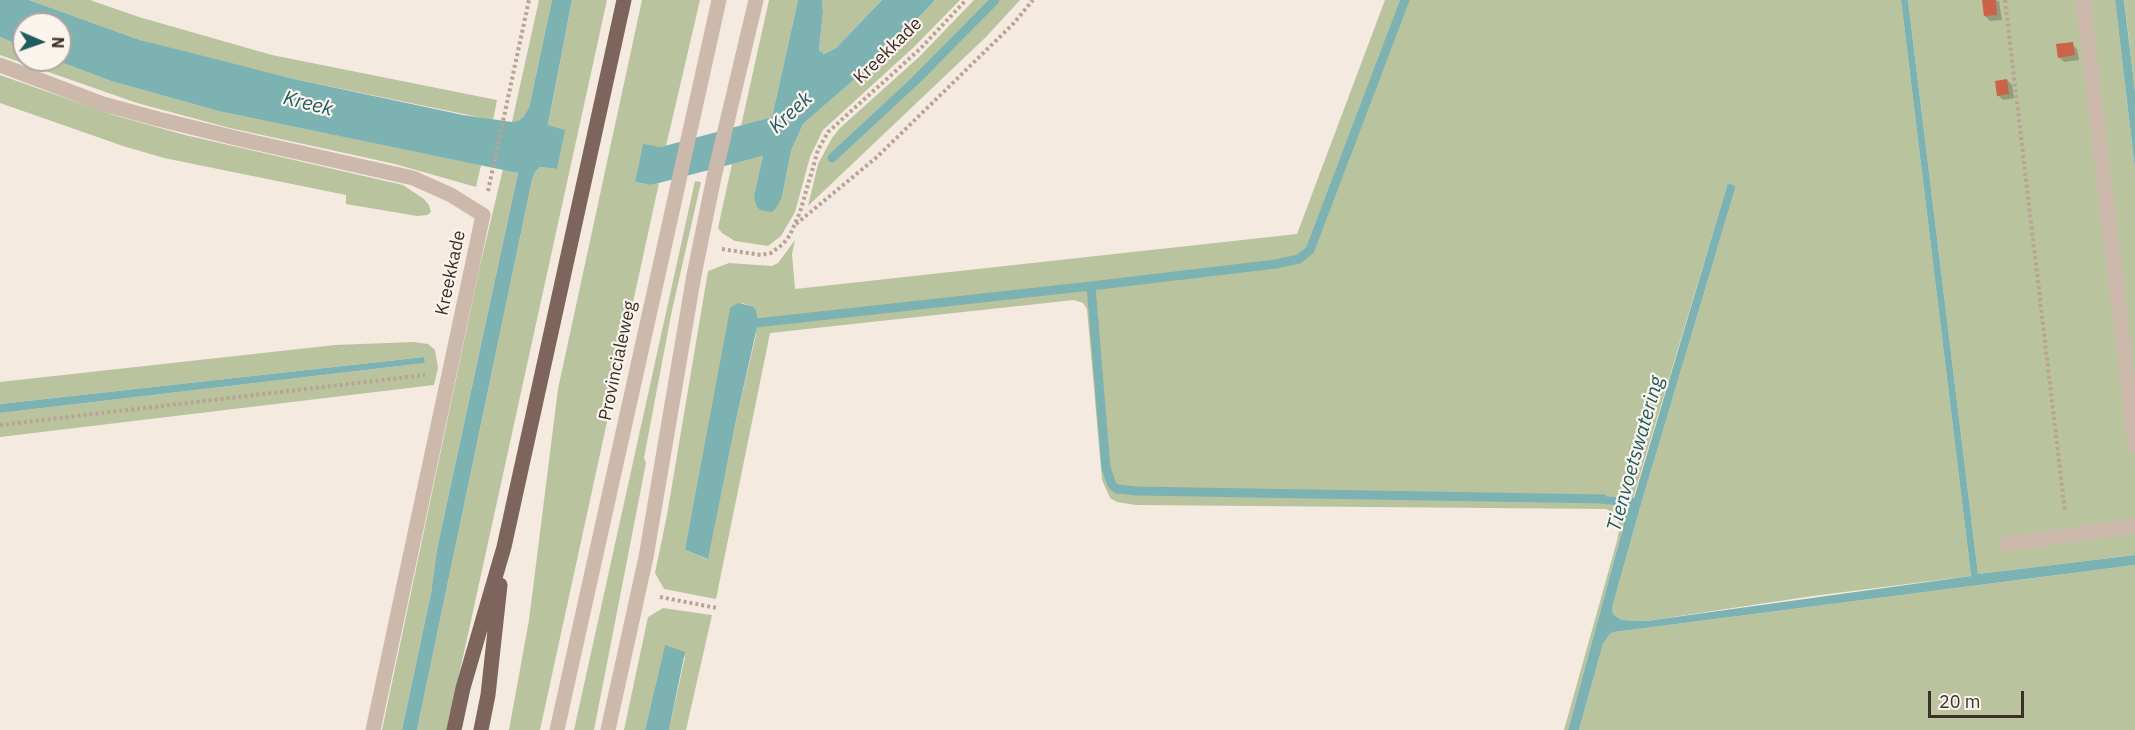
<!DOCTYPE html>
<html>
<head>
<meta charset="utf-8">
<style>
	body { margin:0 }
	#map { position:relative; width:2135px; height:730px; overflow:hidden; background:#f4eae0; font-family:"IBM Plex Sans",sans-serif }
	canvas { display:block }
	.north { position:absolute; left:12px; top:12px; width:60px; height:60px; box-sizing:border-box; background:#fbf4ed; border:2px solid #aea59f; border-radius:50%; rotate:92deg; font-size:16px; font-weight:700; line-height:24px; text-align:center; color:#3b2f2a }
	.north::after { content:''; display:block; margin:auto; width:21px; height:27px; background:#1e5c5e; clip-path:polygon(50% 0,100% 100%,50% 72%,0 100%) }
	.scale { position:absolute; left:1928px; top:691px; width:96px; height:27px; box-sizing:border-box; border:3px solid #3b2f2a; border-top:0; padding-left:8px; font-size:18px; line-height:21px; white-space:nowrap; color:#3b2f2a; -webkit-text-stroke:4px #fbf4ed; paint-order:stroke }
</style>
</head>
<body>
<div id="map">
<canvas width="2135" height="730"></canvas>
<div class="north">N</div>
<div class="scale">20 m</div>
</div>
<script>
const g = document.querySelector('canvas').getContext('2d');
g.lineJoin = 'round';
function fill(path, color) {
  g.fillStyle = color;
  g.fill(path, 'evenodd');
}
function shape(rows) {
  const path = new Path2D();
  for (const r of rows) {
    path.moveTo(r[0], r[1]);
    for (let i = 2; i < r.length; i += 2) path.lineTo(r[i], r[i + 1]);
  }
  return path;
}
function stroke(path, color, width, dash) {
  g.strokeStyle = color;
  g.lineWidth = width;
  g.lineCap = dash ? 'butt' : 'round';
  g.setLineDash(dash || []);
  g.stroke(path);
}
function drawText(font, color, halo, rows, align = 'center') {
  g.font = font + ' "IBM Plex Sans",sans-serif';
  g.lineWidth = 4.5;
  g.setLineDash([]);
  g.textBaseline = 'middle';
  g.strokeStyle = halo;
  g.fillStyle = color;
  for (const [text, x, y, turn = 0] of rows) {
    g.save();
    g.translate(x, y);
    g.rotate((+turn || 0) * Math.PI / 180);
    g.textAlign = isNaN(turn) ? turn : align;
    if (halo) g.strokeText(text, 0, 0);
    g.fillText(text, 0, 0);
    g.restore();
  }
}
fill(shape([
	[29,0,90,0,139,17,272,55,497,100,493,120,294,79,210,59,140,40],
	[539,0,552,0,529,108,523,117,518,121,512,122],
	[572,0,607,0,447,730,417,730,532,180,535,172,540,167,556,169,548,126],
	[642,0,700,0,666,146,661,147,643,145,635,182,651,185,659,183,540,730,509,730,529,620,558,389],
	[769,0,798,0,772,117,741,126],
	[822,0,882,0,836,48,824,54,819,50,823,12],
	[935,0,960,0,915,46,823,130,810,157,795,212,781,236,768,246,735,241,722,233,718,228,732,164,763,156,755,197,756,205,782,197,791,151,803,124,886,52],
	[974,0,1020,0,986,37,808,206,818,164,832,138,840,128,919,57],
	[1385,0,1901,0,1971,576,1813,596,1646,621,1622,620,1613,614,1612,608,1642,501,1735,189,1727,186,1633,498,1591,495,1590,501,1613,505,1620,509,1624,516,1624,524,1568,730,1564,730,1617,541,1619,530,1617,515,1606,509,1136,505,1117,502,1110,498,1102,480,1087,309,1083,303,1074,300,770,333,716,599,664,589,655,573,667,515,708,271,729,263,772,266,778,263,795,240,792,254,795,289,1297,234],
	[742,303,752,306,756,335,735,425,707,559,685,550],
	[1908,0,2115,0,2135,169,2135,555,1978,574],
	[2124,0,2135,0,2135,91,2125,6],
	[0,37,24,47,24,60,55,60,111,81,218,111,481,165,476,187,395,164,230,128,137,103,0,55],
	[0,75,113,115,185,135,403,185,424,199,429,205,431,212,427,215,417,216,346,204,346,195,164,158,123,146,0,103],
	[503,169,518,173,437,549,431,593,402,730,382,730,479,270],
	[695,181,701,182,671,315,644,458,646,463,594,730,574,730],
	[413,342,428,344,435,350,438,368,434,385,0,437,0,413,425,363,424,357,0,404,0,382,335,345],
	[2135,565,2135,730,1579,730,1603,644,1610,634,1614,632],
	[663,608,712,615,686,730,669,730,685,657,665,646,645,730,624,730,648,617]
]), '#b9c49f');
fill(shape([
	[0,0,29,0,140,40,294,79,463,115,512,122,518,121,523,117,529,108,552,0,572,0,548,125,565,130,557,169,540,167,535,172,532,180,417,730,402,730,431,593,437,549,518,173,218,111,111,81,55,60,60,60,60,24,24,24,24,47,0,37],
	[798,0,822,0,823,12,819,50,824,54,836,48,882,0,935,0,886,52,803,124,791,151,782,197,776,208,772,212,760,210,756,205,754,197,763,156,651,185,635,182,643,144,661,147,772,117],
	[1901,0,1908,0,1978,574,2135,555,2135,565,1614,632,1610,634,1603,644,1579,730,1568,730,1624,524,1624,516,1620,509,1613,505,1590,502,1591,495,1634,498,1727,186,1729,184,1735,186,1735,189,1642,501,1612,608,1613,614,1622,620,1646,621,1971,576],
	[2115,0,2124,0,2135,91,2135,169],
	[738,303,752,306,756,310,758,323,735,425,708,559,685,550,729,314,730,308],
	[424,357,425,363,0,413,0,404],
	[665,645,685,652,669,730,645,730]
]), '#7db2b3');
fill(shape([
	[1984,0,1999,1,2002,20,1990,21,1985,16],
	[2072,44,2077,49,2079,60,2064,62,2059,57],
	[2007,80,2012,85,2014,98,2003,100,1998,95]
]), '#0003');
stroke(shape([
	[832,158,916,80,995,0],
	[1091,286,1106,468,1112,485,1117,489,1137,491,1603,499],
	[747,324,1091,286,1276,264,1299,259,1310,250,1405,0]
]), '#7db2b3', 9);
fill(shape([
	[1982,0,1996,0,1997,15,1984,16],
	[2073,42,2075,55,2058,58,2056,44],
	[2007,79,2009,94,1997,96,1995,81]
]), '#ca6348');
stroke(shape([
	[2005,0,2065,512],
	[488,191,529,0],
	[796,224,877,157,1013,24,1033,0],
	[722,249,761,255,771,253,783,244,790,235,800,212,818,150,828,132,920,49,966,0],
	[0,425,425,375],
	[660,597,717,608]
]), '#b9a395', 4, [3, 3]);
stroke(shape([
	[2083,0,2135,445],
	[0,65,103,104,158,119,244,140,413,178,451,195,483,215],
	[2007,544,2135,526],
	[557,730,719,0]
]), '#cdb9ab', 15);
stroke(shape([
	[373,730,483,215],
	[608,730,646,557,694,275,714,177,756,0]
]), '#cdb9ab', 15);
stroke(shape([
	[454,730,463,688,504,547,624,0],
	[481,730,488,695,500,585]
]), '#7d655b', 15);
drawText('18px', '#3b2f2a', '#fbf4ed', [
	["Kreekkade",888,51,-44],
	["Kreekkade",451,273,-78],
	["Provincialeweg",618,361,-78]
]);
drawText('italic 20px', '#1e5c5e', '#fbf4ed', [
	["Kreek",308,104,14],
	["Kreek",791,113,-43],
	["Tienvoetswatering",1636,454,-74]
]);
</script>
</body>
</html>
